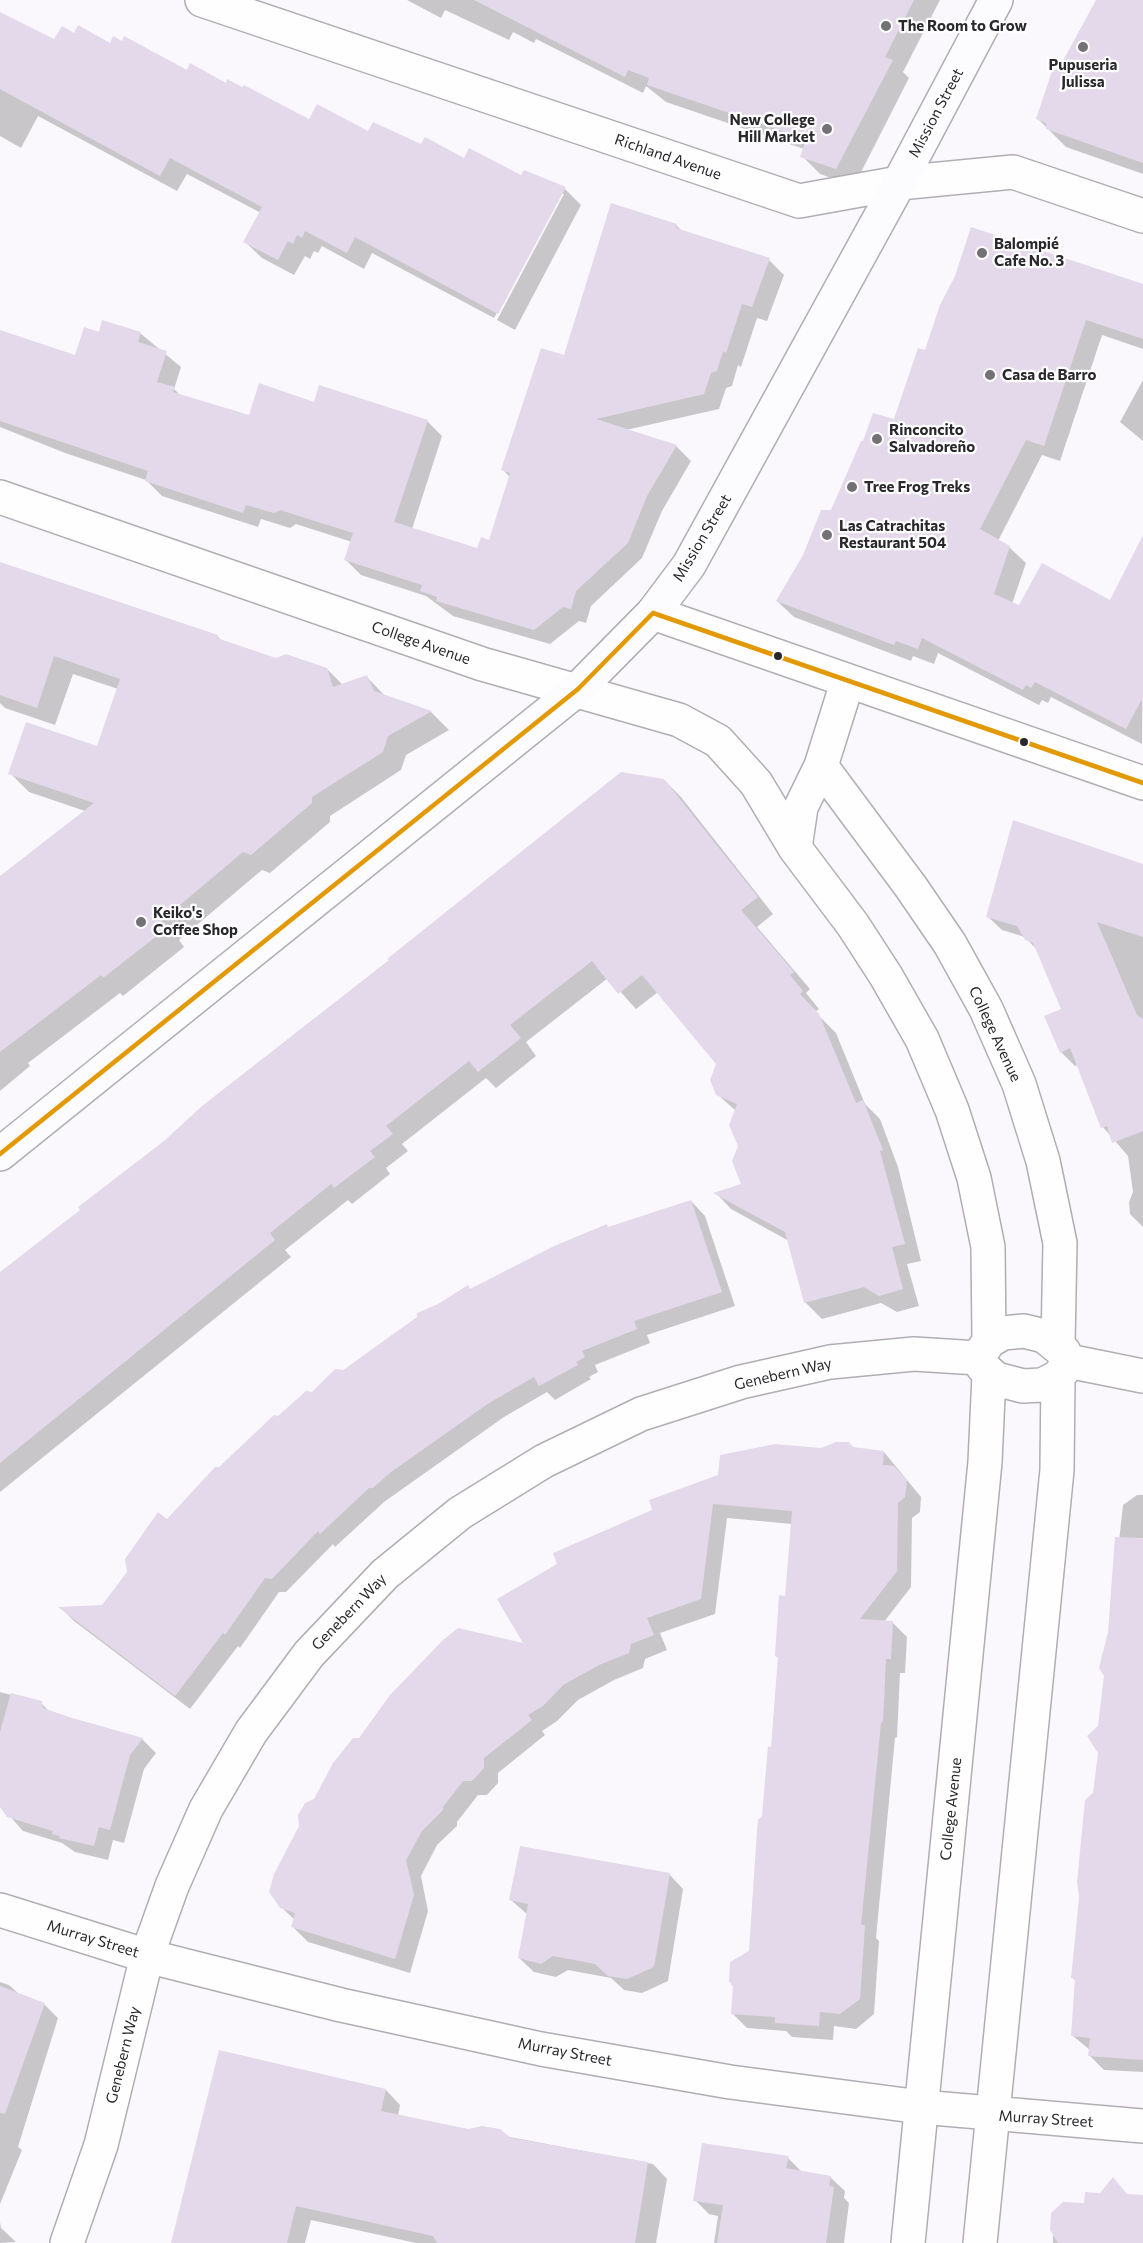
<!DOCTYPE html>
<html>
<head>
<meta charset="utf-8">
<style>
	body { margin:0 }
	canvas { display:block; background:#fbf8fd }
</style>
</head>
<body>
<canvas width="1143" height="2243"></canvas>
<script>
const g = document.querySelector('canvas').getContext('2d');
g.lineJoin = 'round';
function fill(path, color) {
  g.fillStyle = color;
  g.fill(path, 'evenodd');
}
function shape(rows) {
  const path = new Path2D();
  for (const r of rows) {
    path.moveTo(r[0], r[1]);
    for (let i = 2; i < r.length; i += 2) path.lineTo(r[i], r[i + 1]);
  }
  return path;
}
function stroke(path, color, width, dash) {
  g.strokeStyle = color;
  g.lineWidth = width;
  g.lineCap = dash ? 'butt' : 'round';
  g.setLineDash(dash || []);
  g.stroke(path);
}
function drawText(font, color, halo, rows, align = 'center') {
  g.font = font + ' Commissioner,sans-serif';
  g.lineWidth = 4.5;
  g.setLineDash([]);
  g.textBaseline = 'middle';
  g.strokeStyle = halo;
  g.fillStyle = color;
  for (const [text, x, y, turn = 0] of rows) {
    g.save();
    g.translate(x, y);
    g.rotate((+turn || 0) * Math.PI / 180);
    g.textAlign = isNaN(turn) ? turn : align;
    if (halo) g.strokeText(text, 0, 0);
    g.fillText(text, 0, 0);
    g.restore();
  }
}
fill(shape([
	[407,0,940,0,903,72,909,78,854,186,820,174,802,156,804,149,666,102,646,86,643,93,536,39,534,43,513,32,509,40,445,10,441,18],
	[1097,0,1143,0,1143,174,1066,147,1038,119,1060,69],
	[0,24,55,41,75,35,111,45,226,85,309,121,422,146,565,189,581,205,515,330,497,320,564,194,561,194,494,318,372,253,364,269,322,246,318,253,314,251,310,259,305,256,294,275,262,258,245,242,261,213,187,174,177,191,38,116,21,148,0,136],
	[676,225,683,232,769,260,784,275,767,321,757,318,741,367,738,365,732,386,726,388,719,409,626,430,676,446,691,461,662,511,642,558,591,606,586,623,579,621,550,644,453,616,426,596,361,575,346,560,352,542,296,524,290,528,261,519,258,527,162,496,146,480,65,453,0,427,0,331,76,357,100,334,140,333,181,367,174,389,181,396,250,417,315,403,427,421,442,436,412,529,479,550,490,542,510,477,503,470,565,357],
	[1143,286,1143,349,1102,335,1060,461,1042,455,998,541,1009,547,1026,563,1012,604,1020,607,1111,602,1143,596,1142,744,1051,697,1048,703,1042,700,1039,705,938,653,934,664,913,656,911,661,794,617,777,601,831,511,895,421,926,352],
	[1143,380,1143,441,1120,422],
	[0,563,217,636,223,642,276,659,327,669,343,685,367,677,386,697,431,712,449,730,406,755,401,770,330,816,330,822,270,873,262,870,179,940,184,947,123,996,120,993,28,1063,30,1066,0,1091,0,877,85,811,29,792,10,773,98,748,118,689,73,674,55,725,5,708,0,703],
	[664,780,681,797,773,914,757,927,810,989,806,993,819,1009,815,1012,836,1033,865,1104,880,1119,898,1167,921,1261,907,1264,919,1306,897,1312,881,1303,822,1319,805,1302,789,1241,731,1209,716,1193,743,1184,736,1111,717,1094,717,1063,658,992,636,1009,608,978,526,1042,536,1056,496,1088,486,1078,402,1144,408,1151,386,1168,390,1174,352,1204,348,1200,285,1250,291,1257,0,1492,0,1274],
	[1143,866,1143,1227,1130,1214,1129,1202,1133,1192,1128,1156,1103,1127,1079,1065,1075,1066,1061,1052,1063,1010,1038,951,1025,937,1002,930,987,916],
	[691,1201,705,1216,735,1306,647,1335,650,1343,595,1365,598,1372,589,1377,591,1379,555,1400,547,1392,504,1417,384,1502,335,1547,333,1544,286,1592,279,1592,240,1648,238,1646,190,1709,74,1621,61,1608,103,1606,167,1521,219,1468,279,1418,343,1371,471,1290,608,1228],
	[853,1449,884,1452,921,1497,920,1512,912,1518,911,1587,884,1622,893,1623,907,1637,905,1673,900,1673,897,1737,895,1738,876,1938,879,1941,874,2014,856,2029,834,2026,833,2040,792,2037,786,2031,747,2028,732,2013,750,1952,772,1748,780,1659,776,1656,787,1598,792,1524,727,1518,715,1614,660,1633,667,1650,645,1659,643,1668,614,1680,578,1700,557,1721,542,1731,545,1735,498,1773,498,1783,487,1795,478,1795,457,1822,457,1826,437,1845,421,1876,428,1911,410,1973,308,1942,293,1927,295,1920,281,1907,300,1827,315,1800,360,1739,526,1646,499,1600,821,1450],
	[1137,1495,1143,1495,1143,2072,1104,2070,1090,2056,1090,2050,1073,2036,1076,1981,1072,1977,1099,1753,1105,1676,1101,1668,1102,1654,1107,1650,1123,1505],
	[0,1692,41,1703,50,1712,142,1739,156,1753,144,1769,124,1843,113,1840,108,1860,75,1852,62,1843,23,1831,0,1805],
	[669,1874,683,1889,668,1981,642,1993,624,1990,611,1978,568,1970,556,1977,534,1972,519,1958,528,1915,511,1900],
	[0,1982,9,1985,19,1994,44,2004,58,2018,18,2147,22,2150,0,2204],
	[386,2090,400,2105,398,2116,653,2164,667,2179,656,2243,416,2243,311,2220,305,2243,173,2243],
	[788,2158,803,2173,830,2177,845,2191,844,2198,849,2203,844,2243,714,2243,718,2216,709,2214,695,2200],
	[1128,2196,1143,2196,1143,2243,1053,2243,1053,2214],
	[0,2222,1,2228,16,2242,0,2243]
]), '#0003');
fill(shape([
	[474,0,914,0,885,57,893,60,836,169,800,157,806,139,647,85,649,78,628,70,625,77],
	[1096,0,1143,0,1143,163,1046,129,1046,123,1036,119,1052,71,1059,68],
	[0,12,54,39,62,26,74,33,78,25,110,43,113,36,122,41,124,36,187,70,190,63,226,83,227,79,242,87,244,85,309,119,317,104,368,131,373,122,421,144,425,137,464,158,469,148,521,175,524,170,566,187,498,314,355,237,347,253,305,231,302,238,297,235,293,244,288,241,278,260,243,242,262,207,170,158,160,176,0,89],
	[611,203,677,224,676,228,770,258,752,307,742,304,726,353,723,351,717,371,711,373,704,394,596,419,677,445,647,496,628,543,576,591,571,609,563,607,534,630,436,601,437,597,420,591,422,585,344,560,353,533,280,510,274,513,246,505,243,513,145,481,148,471,0,421,0,330,75,355,84,327,99,332,102,320,141,332,138,342,167,351,157,382,175,387,173,392,249,415,259,383,314,402,319,385,428,420,394,522,477,548,481,537,489,540,510,473,501,470,541,348,564,355],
	[971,227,1143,284,1143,339,1086,320,1044,446,1026,440,980,529,1010,546,994,594,1019,605,1042,563,1110,600,1143,535,1143,697,1126,729,1035,682,1031,688,1026,685,1023,690,922,638,918,649,896,641,894,645,776,601,803,555,821,510,831,510,861,441,863,441,873,413,894,419,918,348,925,350,940,305,955,276],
	[0,562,218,635,217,638,276,658,286,654,327,668,333,687,367,675,374,691,432,711,388,736,383,752,312,797,312,803,251,855,243,852,161,921,167,928,103,978,101,975,0,1052,0,876,94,803,8,774,26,722,97,746,120,679,54,656,37,708,0,695],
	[621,772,664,779,758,897,741,910,794,972,790,975,803,991,800,994,819,1014,856,1103,863,1100,883,1150,880,1151,905,1244,892,1247,903,1289,879,1296,864,1287,804,1303,785,1232,713,1193,741,1184,732,1161,738,1146,729,1125,737,1104,716,1095,710,1080,716,1064,642,975,618,994,592,961,510,1025,521,1038,478,1072,469,1061,386,1126,393,1134,370,1151,375,1157,334,1188,331,1184,270,1233,275,1240,0,1463,0,1272,80,1210,78,1207,164,1141,202,1106,389,960,387,959],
	[1013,820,1143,864,1143,937,1097,922,1137,1015,1143,1019,1143,1131,1112,1143,1107,1126,1101,1128,1070,1048,1060,1053,1044,1016,1061,1009,1033,943,1025,940,1017,926,986,917],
	[691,1200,722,1292,634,1321,637,1329,582,1351,585,1357,576,1362,578,1365,539,1386,534,1377,489,1403,391,1472,373,1488,369,1488,320,1534,318,1531,272,1579,265,1578,225,1635,223,1633,175,1696,58,1607,102,1605,127,1572,125,1559,158,1512,167,1519,215,1467,219,1467,274,1415,278,1416,306,1391,312,1392,335,1369,343,1370,417,1317,417,1313,438,1304,468,1285,470,1289,554,1246,607,1224,608,1227],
	[836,1442,849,1442,853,1447,884,1451,883,1465,894,1466,907,1480,905,1497,898,1503,897,1571,860,1619,893,1621,891,1659,886,1659,883,1722,881,1723,861,1925,865,1925,860,1999,840,2014,820,2012,819,2026,775,2023,775,2017,731,2014,733,1987,729,1981,730,1962,749,1951,757,1830,758,1820,762,1816,768,1746,771,1747,778,1657,775,1656,779,1595,785,1596,792,1511,713,1504,701,1599,647,1618,654,1635,631,1644,629,1653,599,1665,563,1685,543,1706,528,1715,532,1720,484,1758,484,1768,472,1781,463,1781,443,1807,443,1810,422,1831,406,1860,414,1895,395,1959,291,1927,295,1913,280,1908,269,1892,274,1874,299,1826,298,1815,305,1803,314,1799,333,1763,353,1738,359,1738,390,1695,443,1640,458,1628,523,1643,497,1599,557,1564,553,1553,652,1510,649,1500,718,1475,720,1455,775,1444,821,1448],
	[1115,1537,1143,1538,1143,2060,1088,2056,1090,2038,1071,2036,1075,1978,1071,1978,1079,1898,1077,1882,1085,1800,1093,1793,1098,1753,1087,1736,1098,1726,1104,1676,1099,1668,1108,1632],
	[11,1693,42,1701,43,1708,69,1717,143,1738,130,1755,110,1830,99,1827,94,1846,59,1838,60,1836,52,1834,53,1831,7,1817,0,1807,0,1732],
	[520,1846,670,1873,654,1967,627,1979,608,1976,595,1964,553,1956,541,1964,518,1958,528,1904,509,1900],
	[0,1986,45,2003,5,2114,0,2113],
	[219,2050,386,2089,381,2111,468,2129,482,2126,500,2129,511,2138,648,2162,635,2243,437,2243,433,2236,296,2206,287,2243,171,2243],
	[702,2143,789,2156,786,2168,831,2176,829,2186,834,2187,826,2243,717,2243,723,2205,693,2201],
	[1113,2177,1127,2194,1143,2195,1143,2243,1058,2243,1050,2230,1051,2213,1063,2202,1084,2203,1085,2192,1100,2193]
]), '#e3d9ea');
const street = shape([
	[202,0,799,201,899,183,1013,172,1143,216],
	[0,497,482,664,679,720,718,741,756,783,795,848,853,925,886,976,922,1039,952,1110,974,1178,988,1247,989,1341],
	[653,613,1143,783],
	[821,766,911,887,950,944,986,1009,1019,1084,1043,1161,1060,1243,1058,1344],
	[795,848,801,807,821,766,847,683],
	[1024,1331,1044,1336,1064,1352,1067,1365,1058,1377,1042,1385,1023,1386,996,1379,983,1367,978,1358,989,1341,1003,1333,1024,1331],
	[1068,1361,1143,1376],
	[0,1910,147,1956,341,2005,541,2049,730,2082,921,2107,1143,2126],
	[67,2243,101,2145,147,1956,172,1886,206,1809,251,1732,309,1654,385,1574,460,1513,544,1461,641,1414,741,1382,830,1362,914,1354,978,1358],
	[908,2243,985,1462,989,1375],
	[980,2243,1057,1470,1058,1377]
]);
const secondary = shape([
	[0,1154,578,689,653,613,689,565,899,183,996,0]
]);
stroke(street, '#b0aeb2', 36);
stroke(secondary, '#b0aeb2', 36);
stroke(street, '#fefeff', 33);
stroke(secondary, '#fcfbfd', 33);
stroke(shape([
	[653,613,1143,783],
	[0,1154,578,689,653,613]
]), '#e29904', 4.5);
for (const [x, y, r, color] of [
	[886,26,6,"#737175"],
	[1083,47,6,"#737175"],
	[827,129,6,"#737175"],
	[982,253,6,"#737175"],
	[990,375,6,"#737175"],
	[877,439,6,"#737175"],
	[852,487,6,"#737175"],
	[827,535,6,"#737175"],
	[778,656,5,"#2a282c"],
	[1024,742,5,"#2a282c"],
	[141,922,6,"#737175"]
]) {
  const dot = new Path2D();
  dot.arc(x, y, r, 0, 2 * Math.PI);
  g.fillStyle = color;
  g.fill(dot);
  stroke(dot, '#fff', 2);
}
drawText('bold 15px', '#2a282c', '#fff', [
	["The Room to Grow",898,26],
	["Pupuseria",1083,65,"center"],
	["Julissa",1083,82,"center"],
	["New College",815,120,"right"],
	["Hill Market",815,137,"right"],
	["Balompié",994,244],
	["Cafe No. 3",994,261],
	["Casa de Barro",1002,375],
	["Rinconcito",889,430],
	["Salvadoreño",889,447],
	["Tree Frog Treks",864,487],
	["Las Catrachitas",839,526],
	["Restaurant 504",839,543],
	["Keiko's",153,913],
	["Coffee Shop",153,930]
], 'left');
drawText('15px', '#2a282c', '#fff', [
	["Mission Street",936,113,-62],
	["Richland Avenue",668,157,19],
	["Mission Street",702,538,-59],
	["College Avenue",421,643,19],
	["College Avenue",995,1034,65],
	["Genebern Way",783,1374,-13],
	["Genebern Way",349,1612,-46],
	["College Avenue",951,1809,-84],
	["Murray Street",93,1939,17],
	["Murray Street",565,2052,11],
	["Genebern Way",123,2055,-76],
	["Murray Street",1046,2119,4]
]);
</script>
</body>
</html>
